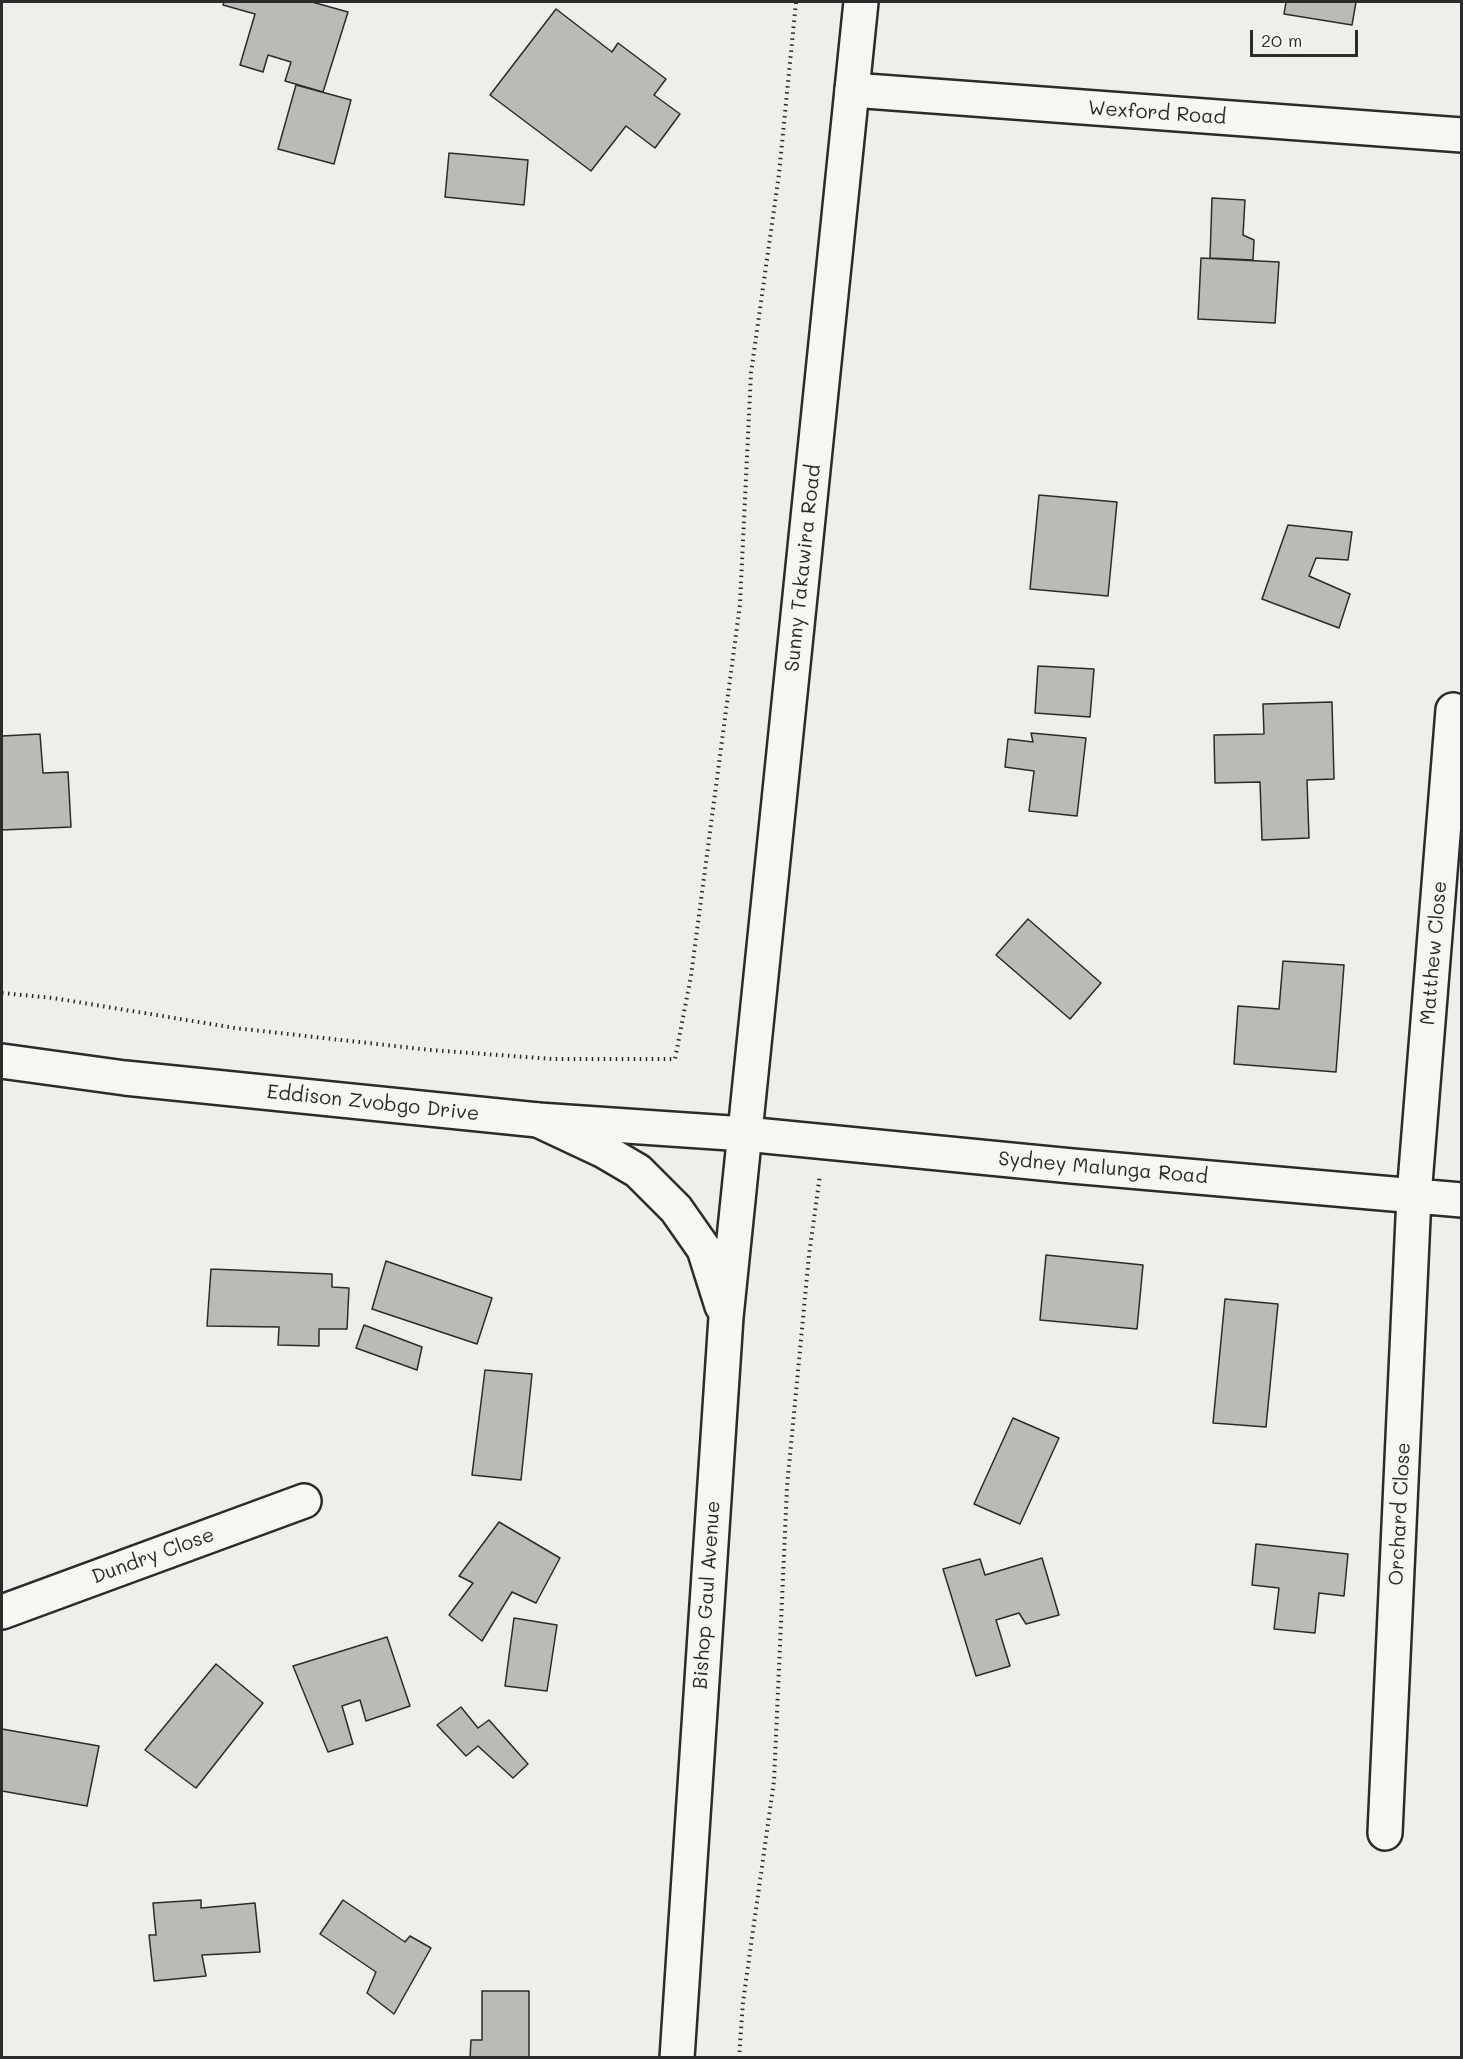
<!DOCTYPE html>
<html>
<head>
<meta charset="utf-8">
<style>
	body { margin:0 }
	#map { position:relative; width:1463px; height:2059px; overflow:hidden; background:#eeeeea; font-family:Mali,sans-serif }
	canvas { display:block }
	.frame { position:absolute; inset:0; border:3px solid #2b2b2b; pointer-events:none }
	.scale { position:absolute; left:1250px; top:30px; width:108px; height:27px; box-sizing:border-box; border:3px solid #2b2b2b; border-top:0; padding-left:8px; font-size:18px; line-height:21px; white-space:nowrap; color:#2b2b2b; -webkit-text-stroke:4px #f6f6f2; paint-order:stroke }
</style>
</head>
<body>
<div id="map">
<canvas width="1463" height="2059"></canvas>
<div class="frame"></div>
<div class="scale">20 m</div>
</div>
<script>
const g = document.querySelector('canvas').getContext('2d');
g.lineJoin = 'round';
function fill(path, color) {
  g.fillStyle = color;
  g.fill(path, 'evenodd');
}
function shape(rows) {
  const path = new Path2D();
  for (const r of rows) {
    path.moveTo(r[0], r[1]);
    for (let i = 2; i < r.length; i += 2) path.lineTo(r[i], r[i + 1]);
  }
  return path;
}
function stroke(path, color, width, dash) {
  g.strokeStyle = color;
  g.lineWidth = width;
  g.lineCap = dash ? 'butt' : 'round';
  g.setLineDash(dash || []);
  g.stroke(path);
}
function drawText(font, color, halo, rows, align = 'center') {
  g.font = font + ' Mali,sans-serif';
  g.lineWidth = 4.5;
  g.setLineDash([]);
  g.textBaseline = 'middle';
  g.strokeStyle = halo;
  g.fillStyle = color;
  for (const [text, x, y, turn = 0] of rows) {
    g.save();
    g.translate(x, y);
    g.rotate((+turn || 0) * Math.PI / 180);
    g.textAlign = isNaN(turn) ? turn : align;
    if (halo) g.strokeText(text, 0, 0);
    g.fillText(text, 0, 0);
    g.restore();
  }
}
const building = shape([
	[224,2,312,2,348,12,323,92,285,81,291,62,268,55,263,72,240,65,255,14,223,5,224,2],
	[1286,2,1356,2,1352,25,1284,14,1286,2],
	[556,9,612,52,618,43,666,79,654,95,680,114,655,148,626,126,591,171,490,95,556,9],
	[296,85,351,100,334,164,278,149,296,85],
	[449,153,528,160,524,205,445,197,449,153],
	[1212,198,1245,200,1243,235,1254,240,1253,260,1210,258,1212,198],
	[1201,258,1279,262,1275,323,1198,319,1201,258],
	[1039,495,1117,502,1108,596,1030,589,1039,495],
	[1288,525,1352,532,1348,560,1316,558,1309,576,1350,594,1339,628,1262,599,1288,525],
	[1038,666,1094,669,1090,717,1035,713,1038,666],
	[1332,702,1334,779,1307,780,1309,838,1262,840,1260,782,1215,783,1214,735,1264,734,1263,704,1332,702],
	[1031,733,1086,738,1077,816,1029,811,1034,771,1005,767,1008,739,1033,742,1031,733],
	[40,734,43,773,68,772,71,827,2,830,2,736,40,734],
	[1028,919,1101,983,1070,1019,996,955,1028,919],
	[1283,961,1344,965,1336,1072,1234,1064,1238,1006,1279,1009,1283,961],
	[1046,1255,1143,1265,1137,1329,1040,1320,1046,1255],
	[386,1261,492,1298,477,1344,372,1309,386,1261],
	[211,1269,332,1274,332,1287,349,1288,347,1329,319,1329,319,1346,278,1345,279,1327,207,1326,211,1269],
	[1225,1299,1278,1304,1266,1427,1213,1423,1225,1299],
	[364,1325,422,1347,417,1370,356,1348,364,1325],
	[485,1370,532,1374,521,1480,472,1475,485,1370],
	[1013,1418,1059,1438,1020,1524,974,1504,1013,1418],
	[499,1522,560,1558,536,1603,512,1592,482,1641,449,1615,473,1583,459,1576,499,1522],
	[1256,1544,1348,1554,1344,1596,1319,1593,1315,1633,1274,1629,1279,1588,1252,1585,1256,1544],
	[1042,1558,1059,1615,1026,1624,1019,1613,996,1620,1010,1666,976,1676,943,1569,980,1559,985,1575,1042,1558],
	[514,1618,557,1625,547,1691,505,1686,514,1618],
	[387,1637,410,1706,366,1721,360,1700,342,1706,353,1744,328,1752,293,1666,387,1637],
	[216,1664,263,1703,196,1788,145,1750,216,1664],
	[461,1707,478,1728,489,1720,528,1764,513,1778,478,1746,466,1756,437,1725,461,1707],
	[2,1729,99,1746,87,1806,2,1791,2,1729],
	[201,1900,201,1908,255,1903,260,1952,202,1955,206,1976,154,1981,149,1935,156,1935,153,1903,201,1900],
	[343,1900,405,1942,410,1936,431,1948,394,2014,367,1993,376,1972,320,1934,343,1900],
	[482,1991,529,1991,529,2058,470,2058,471,2040,482,2040,482,1991]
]);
fill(building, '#babab7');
stroke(building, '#2b2b2b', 1.5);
const minor = shape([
	[852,90,1462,135],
	[2,1061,125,1078,538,1120,745,1134,1072,1166,1462,1200],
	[2,1612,304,1501],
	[1385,1833,1414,1196,1453,710]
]);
const major = shape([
	[538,1120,604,1151,638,1171,676,1209,704,1249,722,1306],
	[677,2058,726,1317,861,2]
]);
stroke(minor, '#2b2b2b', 38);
stroke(major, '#2b2b2b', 38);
stroke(shape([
	[2,993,53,998,235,1028,430,1050,553,1059,675,1059,691,976,740,604,751,373,779,174,796,2],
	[739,2058,743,2002,774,1781,787,1487,809,1255,820,1175]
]), '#2b2b2b', 4, [1.5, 4.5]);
stroke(minor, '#f6f6f2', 33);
stroke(major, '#f6f6f2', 33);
drawText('20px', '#2b2b2b', '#f6f6f2', [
	["Wexford Road",1157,113,4],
	["Sunny Takawira Road",803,568,-84],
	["Matthew Close",1434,953,-85],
	["Eddison Zvobgo Drive",373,1103,6],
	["Sydney Malunga Road",1103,1168,5],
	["Orchard Close",1400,1514,-87],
	["Dundry Close",153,1556,-20],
	["Bishop Gaul Avenue",707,1595,-86]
]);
</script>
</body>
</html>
